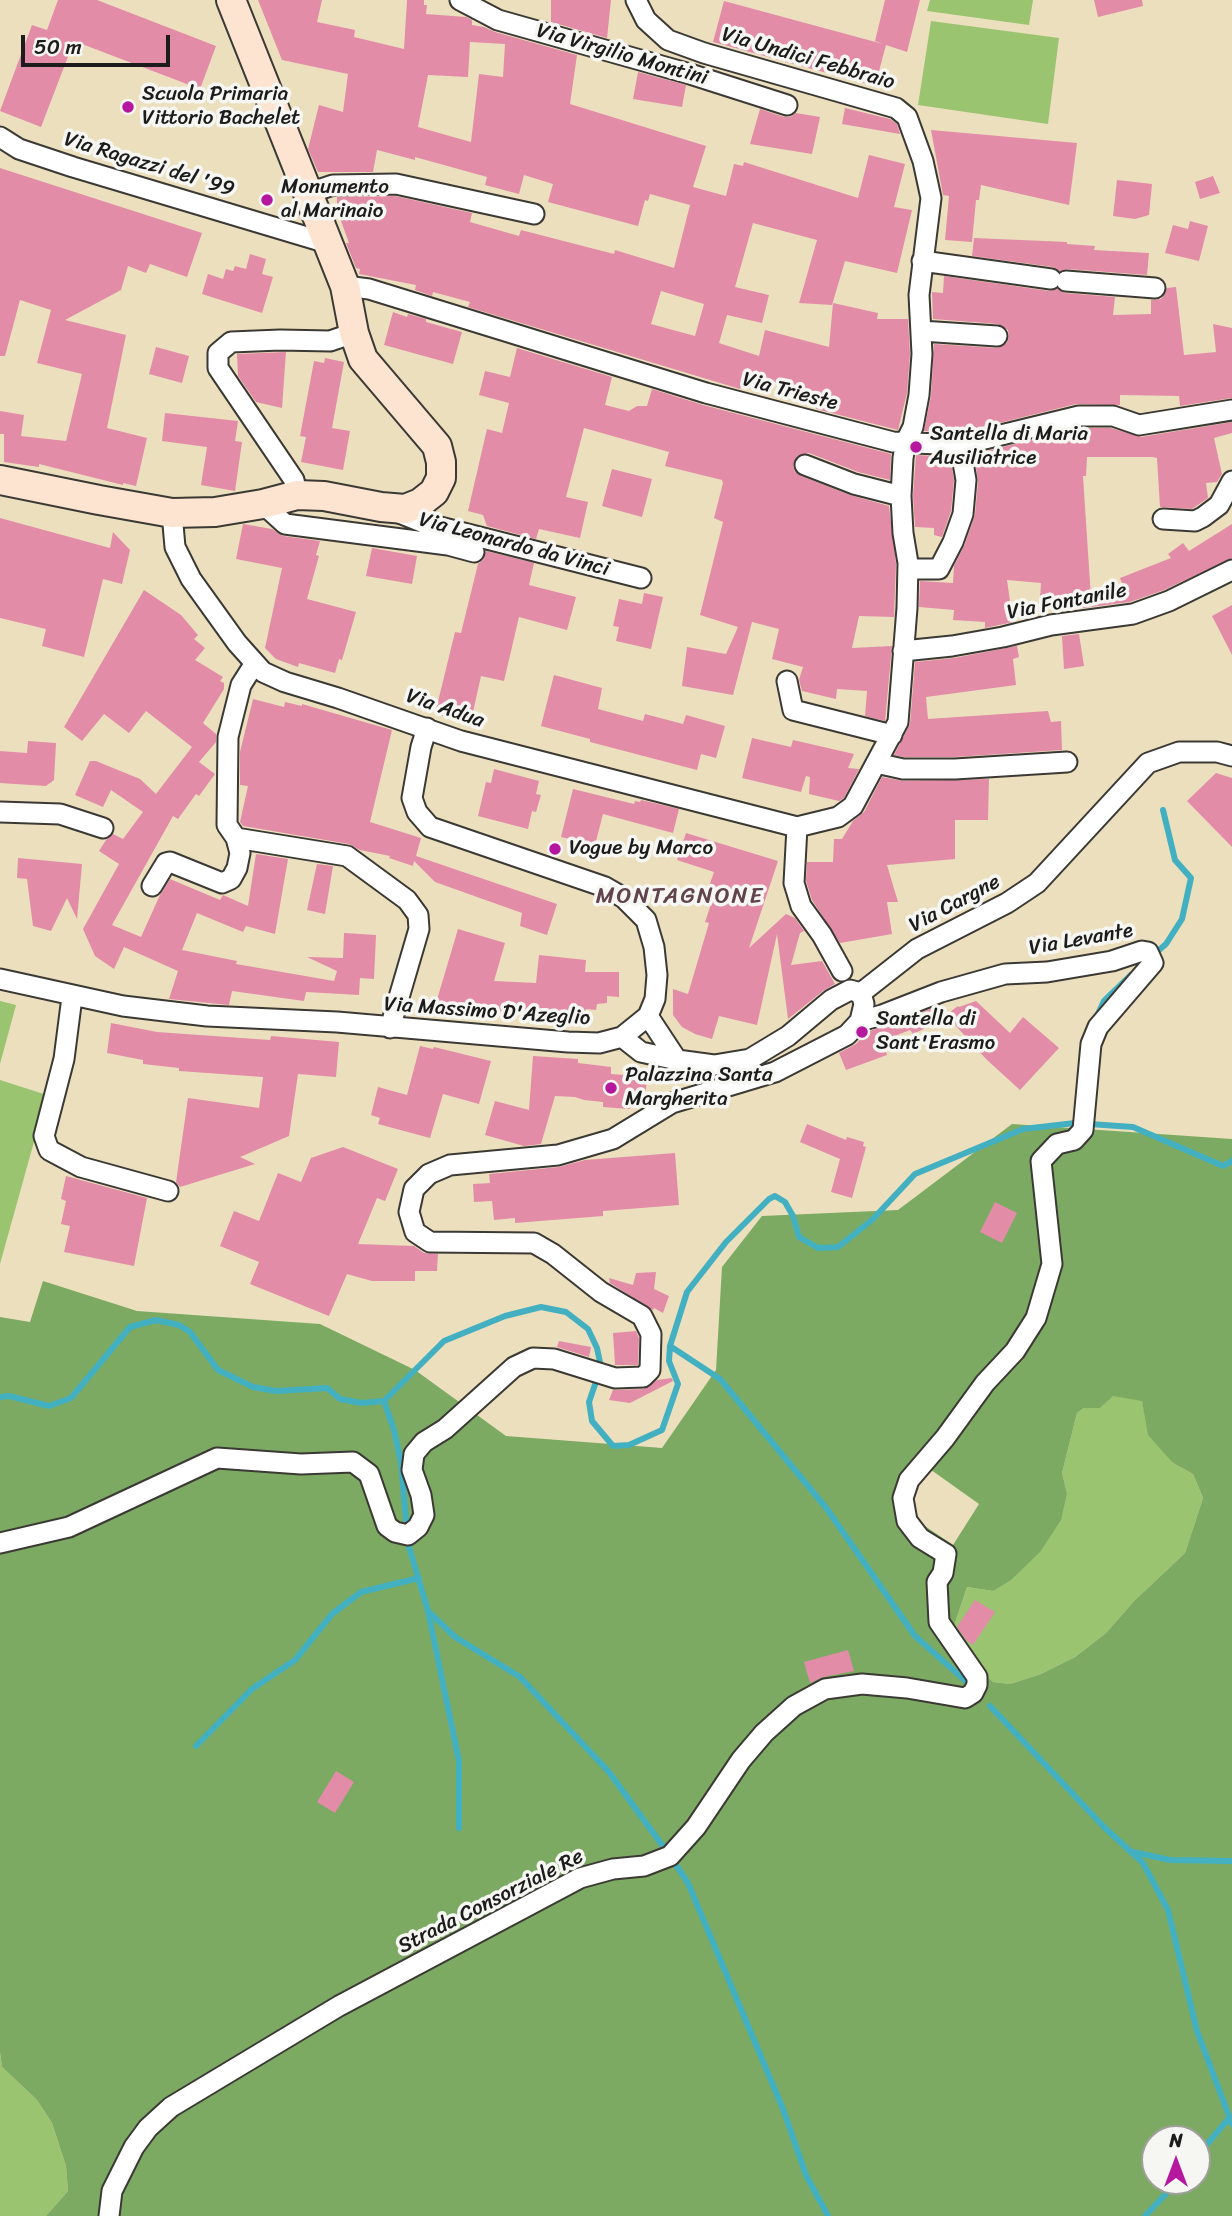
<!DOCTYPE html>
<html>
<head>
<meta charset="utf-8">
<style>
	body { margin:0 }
	#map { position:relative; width:1232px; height:2216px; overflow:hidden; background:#ecdfbe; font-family:Sriracha,sans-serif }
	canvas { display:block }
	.north { position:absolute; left:1141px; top:2125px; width:70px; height:70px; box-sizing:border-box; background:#f6f6f2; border:2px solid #9f9f9c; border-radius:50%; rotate:0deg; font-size:19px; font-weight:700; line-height:28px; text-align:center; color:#1c1c1c }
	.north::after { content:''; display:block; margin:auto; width:24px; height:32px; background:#b5179e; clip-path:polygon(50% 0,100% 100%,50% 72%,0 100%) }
	.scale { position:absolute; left:21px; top:35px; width:149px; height:32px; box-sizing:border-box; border:4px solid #1c1c1c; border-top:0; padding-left:9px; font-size:21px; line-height:24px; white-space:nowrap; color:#1c1c1c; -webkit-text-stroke:5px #f6f6f2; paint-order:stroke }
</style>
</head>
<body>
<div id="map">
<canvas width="1232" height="2216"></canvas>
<div class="north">N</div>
<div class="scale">50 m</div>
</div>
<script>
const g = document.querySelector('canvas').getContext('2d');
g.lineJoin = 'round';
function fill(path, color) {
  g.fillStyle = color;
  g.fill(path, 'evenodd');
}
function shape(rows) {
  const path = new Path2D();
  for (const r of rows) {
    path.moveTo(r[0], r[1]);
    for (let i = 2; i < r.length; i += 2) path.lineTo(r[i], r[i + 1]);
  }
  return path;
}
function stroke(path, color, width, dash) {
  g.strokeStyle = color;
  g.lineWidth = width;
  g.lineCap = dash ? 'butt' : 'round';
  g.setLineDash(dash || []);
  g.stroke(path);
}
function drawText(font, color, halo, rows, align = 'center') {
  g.font = font + ' Sriracha,sans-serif';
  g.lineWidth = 7;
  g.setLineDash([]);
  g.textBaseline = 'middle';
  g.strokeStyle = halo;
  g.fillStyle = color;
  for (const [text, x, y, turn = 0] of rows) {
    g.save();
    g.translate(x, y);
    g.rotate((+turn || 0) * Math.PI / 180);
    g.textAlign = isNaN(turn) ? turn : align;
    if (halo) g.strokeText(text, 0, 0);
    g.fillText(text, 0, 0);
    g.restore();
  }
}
fill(shape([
	[930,0,1033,0,1029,25,927,11],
	[931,21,1059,38,1048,124,918,105],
	[0,1001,16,1005,0,1064],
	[0,1080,47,1095,0,1264],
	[1113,1395,1142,1400,1145,1415,1173,1463,1193,1474,1203,1498,1185,1553,1134,1601,1106,1633,1075,1657,1041,1674,1010,1684,993,1682,972,1663,953,1629,967,1587,993,1591,1067,1493,1062,1473,1077,1413,1084,1408,1100,1408],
	[0,2052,2,2067,37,2100,52,2123,66,2166,68,2191,46,2216,0,2216]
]), '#9bc470');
fill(shape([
	[1012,1124,1232,1139,1232,2216,46,2216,68,2191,66,2166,52,2123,37,2100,2,2067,0,2052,0,1317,30,1322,43,1281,137,1311,320,1324,415,1370,506,1436,662,1448,716,1370,722,1267,762,1216,898,1210],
	[1113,1396,1142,1401,1148,1435,1173,1463,1193,1474,1203,1498,1185,1553,1134,1601,1106,1633,1075,1657,1041,1674,1010,1684,993,1682,972,1663,953,1629,967,1587,993,1591,1011,1580,1040,1552,1061,1520,1067,1493,1062,1473,1077,1413,1084,1408,1100,1408],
	[927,1467,979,1504,953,1545,910,1516,910,1486],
	[1155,2139,1197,2139,1197,2181,1155,2181]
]), '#7caa62');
stroke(shape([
	[1152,956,1166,944,1182,919,1191,878,1175,860,1163,810],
	[1096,1018,1104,1001,1131,975],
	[670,1346,720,1379,827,1509,915,1636,969,1684],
	[0,1397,9,1396,49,1406,71,1398,130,1327,156,1320,179,1325,190,1332,218,1370,253,1387,276,1391,327,1388,340,1399,362,1403,384,1401,444,1341,505,1316,541,1307,566,1312,588,1329,597,1348,601,1367,589,1402,592,1421,613,1446,629,1445,662,1430,678,1384,669,1361,670,1346,687,1292,726,1242,769,1199,775,1196,785,1202,793,1216,799,1237,818,1248,838,1247,872,1220,915,1174,1023,1129,1075,1123,1133,1127,1223,1166,1232,1161],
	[384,1401,394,1430,401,1463,406,1520],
	[409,1547,428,1611,459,1761,459,1828],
	[428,1611,455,1637,520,1677,609,1772,670,1856,688,1883,783,2109,806,2175,828,2216],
	[990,1706,1104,1827,1143,1863,1168,1910,1197,2031,1232,2124],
	[196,1746,252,1689,295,1660,332,1614,361,1592,419,1578],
	[1133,1852,1170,1860,1232,1861],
	[1197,2156,1230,2117,1232,2118],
	[1145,2216,1178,2181]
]), '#43b0c1', 6);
fill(shape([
	[58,0,97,0,216,46,200,89,74,41,41,127,0,111,32,25,47,30],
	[258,0,322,0,317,22,355,30,354,37,404,49,407,0,424,0,424,5,427,5,426,14,466,17,472,20,472,25,484,27,495,32,577,55,570,104,706,146,693,187,726,196,734,164,743,166,744,162,858,198,869,155,905,164,894,207,912,210,897,273,845,261,832,305,799,303,817,240,753,223,735,287,769,295,762,323,727,315,719,343,759,356,765,330,829,347,833,303,878,313,877,319,908,319,910,354,907,393,898,430,816,409,824,395,745,375,740,389,468,307,470,302,433,292,432,296,415,290,416,285,359,274,360,269,356,268,346,243,349,243,337,210,337,197,395,196,472,213,470,222,519,236,521,230,614,254,615,250,674,268,690,205,650,194,648,201,645,200,638,226,548,202,553,184,524,175,519,194,485,185,487,177,415,157,415,160,377,150,373,172,318,172,308,149,319,105,343,112,348,74,282,60],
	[470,42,505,44,503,77,479,74,471,142,418,127,428,75,468,77],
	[661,291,704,304,695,336,651,324],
	[551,0,611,0,607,38,551,22],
	[885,0,920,0,907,52,886,45,875,86,713,42,724,1,883,44,875,41],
	[1094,0,1142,0,1143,6,1098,17],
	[638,72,686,85,682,107,633,99],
	[845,108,890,119,897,124,900,134,842,124],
	[760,109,784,117,790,117,796,113,820,117,812,154,750,144],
	[931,130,1077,143,1069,205,981,185,979,200,976,200,972,242,945,240,949,196,943,195],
	[0,168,202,233,187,277,150,264,146,273,128,266,121,290,65,320,126,335,107,428,147,438,136,486,123,483,123,485,39,464,39,467,4,462,4,434,0,434,0,411,24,415,21,436,66,441,82,374,37,363,51,310,20,300,5,356,0,356],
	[1213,176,1220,193,1200,199,1195,182],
	[1117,180,1152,184,1149,215,1135,219,1113,216],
	[1190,221,1208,226,1199,261,1165,253,1173,225,1188,229],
	[974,238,1067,242,1067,244,1095,246,1094,250,1149,253,1147,275,1067,269,1060,271,1053,267,972,256],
	[250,254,266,259,262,274,273,277,262,313,202,294,208,274,223,279,226,269,233,271,235,266,246,269],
	[944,276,1049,291,1057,289,1065,293,1115,297,1113,315,1151,314,1151,300,1161,299,1165,294,1167,288,1176,287,1184,355,1216,352,1213,324,1232,328,1232,398,1180,406,1179,396,1120,395,1120,405,1076,404,959,433,924,431,931,396,934,344,997,348,1007,343,1009,337,1008,330,998,324,933,319,932,292,943,293],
	[393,312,407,317,408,314,426,319,426,322,462,332,453,364,384,345],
	[156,347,189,356,182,383,149,374],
	[517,348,612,377,605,405,629,411,637,406,647,406,652,389,703,405,891,454,890,480,858,472,809,453,797,456,793,466,795,472,801,476,850,495,889,506,896,564,894,617,859,616,852,648,892,646,885,721,865,716,867,691,837,689,836,699,802,691,799,680,803,667,772,659,779,629,752,622,733,695,682,686,687,647,726,654,738,627,700,615,723,522,714,518,723,483,722,480,665,466,669,452,584,428,566,497,588,502,580,538,539,529,536,539,487,526,483,515,468,511,487,429,502,433,509,403,479,395,485,371,510,377],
	[286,352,282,408,256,402,238,376,237,354],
	[325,358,344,362,332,428,350,431,343,470,301,462,306,437,300,436,314,361,324,363],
	[165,413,238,421,235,441,242,442,235,491,201,485,207,447,162,441],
	[1232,422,1232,433,1214,438,1222,474,1217,482,1206,483,1208,498,1192,509,1160,507,1157,458,1152,457,1087,457,1086,476,1083,476,1091,598,1127,596,1120,578,1171,558,1168,554,1183,543,1189,551,1232,524,1232,558,1164,590,1130,602,1060,611,1059,599,1040,598,1041,583,1007,580,1013,622,985,628,985,622,953,620,954,610,919,607,920,581,953,583,954,566,964,546,975,515,978,481,974,454,1080,428,1111,428,1141,437],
	[916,455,950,457,954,480,951,511,942,537,934,535,934,528,915,527,913,496],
	[612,469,652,479,642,517,602,506],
	[0,518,110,548,113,532,130,550,122,584,103,579,84,657,42,646,46,629,0,618],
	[243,524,272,529,283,536,320,541,316,555,319,556,307,599,356,612,342,660,339,659,335,673,299,663,298,667,276,659,265,648,282,568,236,559],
	[372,548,417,556,412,584,366,576],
	[486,551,534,563,529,585,576,597,567,630,519,617,504,681,481,676,471,721,458,718,458,720,435,714,455,632,461,633,478,564,483,560],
	[144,590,181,615,198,635,194,639,205,648,195,660,223,677,220,681,224,683,224,689,203,723,216,734,216,742,199,762,215,774,199,796,196,794,178,819,173,816,112,925,141,937,160,895,170,879,220,900,223,895,248,906,256,854,288,859,275,934,246,926,243,932,197,913,182,950,237,961,236,964,334,981,337,971,307,957,343,958,344,933,376,935,374,979,360,978,359,995,306,992,304,1001,232,991,229,1005,169,999,178,971,124,947,114,969,95,956,83,929,119,864,99,851,106,840,113,834,123,839,143,812,111,790,103,807,75,795,90,761,96,761,140,779,156,794,192,747,146,711,129,733,104,714,82,741,64,727],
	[644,593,663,597,651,649,616,641,619,627,613,626,619,599,642,604],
	[1232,605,1232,655,1212,616],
	[1079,634,1084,666,1064,669,1062,636],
	[1017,646,1019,657,1013,659,1016,685,926,697,928,719,1048,711,1051,722,1061,721,1062,750,955,757,904,757,894,755,910,724,915,662,954,658],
	[554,675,602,688,598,709,643,721,645,714,683,724,686,715,725,726,716,758,701,754,697,770,590,742,590,739,541,726],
	[253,699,284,707,285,702,302,706,302,704,392,730,370,822,421,838,416,856,557,904,547,935,520,926,522,913,435,882,414,861,413,866,389,858,390,856,360,850,349,844,243,826,240,822,248,786,240,785,240,752],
	[752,738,791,747,793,740,854,754,848,768,859,769,844,798,839,801,809,794,810,777,806,776,801,792,742,778],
	[28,741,56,743,54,780,46,786,0,783,0,751,27,753],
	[494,769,539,781,536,794,541,795,536,812,532,811,528,829,478,816,486,782,491,783],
	[1216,773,1232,778,1232,847,1187,801],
	[882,777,903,781,989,779,988,820,955,820,955,859,887,865,898,902,887,902,892,934,840,943,812,900,806,881,807,862,833,862,834,839,842,839,853,821,864,812],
	[573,789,634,804,635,801,640,802,641,800,679,809,673,833,603,814,595,845,561,837],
	[686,833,778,861,749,948,786,914,795,918,804,931,800,933,791,965,822,961,835,984,823,991,788,1019,777,934,757,1025,719,1016,712,1039,695,1034,682,1027,673,1015,673,989,688,994,709,923,705,922,713,898,706,895,714,872,677,860],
	[18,858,82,864,77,919,67,898,51,931,33,926,27,879,17,878],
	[317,864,333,866,325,914,307,910],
	[458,929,505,943,494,981,536,983,539,955,586,960,585,972,619,972,619,997,607,996,607,1003,597,1004,596,1010,586,1009,585,1017,518,1013,436,1003],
	[976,1001,1010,1033,1023,1017,1059,1048,1020,1090,986,1059,946,1015,958,1006,959,1007],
	[933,1008,939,1022,913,1034,910,1030,882,1041,887,1055,846,1070,839,1053,856,1044,867,1032],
	[111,1023,157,1032,270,1040,271,1036,339,1042,336,1077,298,1074,289,1136,240,1157,255,1164,180,1187,176,1182,188,1098,259,1108,263,1077,179,1071,179,1068,143,1064,143,1060,107,1053],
	[420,1046,433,1049,434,1047,491,1061,479,1104,443,1094,430,1138,378,1124,380,1118,371,1115,378,1087,407,1095],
	[533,1056,578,1059,578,1063,611,1067,611,1074,639,1076,639,1079,647,1079,645,1097,629,1109,603,1107,603,1102,584,1100,575,1097,555,1096,541,1144,524,1146,485,1135,495,1101,529,1110],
	[807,1124,846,1140,847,1137,864,1142,863,1146,866,1147,852,1198,831,1192,840,1159,800,1142],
	[343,1147,398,1169,385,1201,377,1198,358,1244,414,1246,424,1253,438,1254,437,1271,415,1271,415,1281,372,1281,347,1274,329,1316,250,1284,259,1262,220,1246,234,1211,259,1221,278,1173,301,1182,311,1158],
	[675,1153,679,1205,603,1211,603,1216,515,1223,515,1218,494,1220,492,1201,474,1202,473,1184,490,1183,489,1174,559,1167,585,1160],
	[66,1176,147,1198,134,1266,64,1252,70,1226,61,1224,66,1201,61,1199],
	[995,1202,1017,1213,1002,1243,980,1232],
	[656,1272,654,1289,669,1296,663,1313,654,1308,653,1310,610,1283,609,1278,633,1285,636,1273],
	[636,1331,639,1338,638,1365,615,1365,613,1333],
	[559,1341,591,1347,589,1357,557,1347],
	[672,1378,673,1381,630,1403,609,1400,613,1390,643,1389,657,1380],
	[975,1600,995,1612,973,1645,966,1640,957,1627],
	[848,1650,854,1671,823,1677,810,1683,804,1662],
	[336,1771,354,1782,335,1813,317,1802]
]), '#e28ca8');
const minor = shape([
	[460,0,498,20,690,74,787,105],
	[636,0,646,20,668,40,704,53,896,108,907,117,923,161,931,198,919,295,922,354,919,395,913,427,906,441,903,458,901,496,903,533,908,563,907,608,898,722,853,806,838,817,797,827,794,883,801,906,822,935,842,971],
	[0,137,19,149,73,167,327,243],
	[309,193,333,185,396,184,534,214],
	[922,261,1051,279],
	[1066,281,1155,288],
	[345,286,369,289,706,393,893,442,960,445,1079,416,1113,416,1139,425,1232,410],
	[921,331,997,336],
	[805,465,854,484,901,496],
	[297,495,294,480,218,368,218,353,231,342,280,340,330,341,354,333],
	[263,504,285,524,448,545,474,552],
	[392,510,424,523,641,578],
	[172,513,175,547,191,579,237,643,263,672,285,682,338,698,461,741,797,827],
	[1163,519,1195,521,1203,517,1219,505,1232,481],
	[908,569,939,569,953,542,963,514,966,480,960,445],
	[903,651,952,646,1003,637,1051,625,1133,614,1169,601,1232,570],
	[787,681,793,710,892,735],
	[876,763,903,769,955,769,1067,762],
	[0,812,60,814,103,828],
	[236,838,347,856,407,900,418,915,419,929,390,1028],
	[152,886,166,863,170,862,222,883,231,879,237,868,240,853,236,838,227,825,228,737,241,685,255,663],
	[0,979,123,1006,207,1016,337,1022,568,1042,599,1043,622,1037,648,1016,655,999,657,975,654,947,646,920,624,898,605,887,430,827,417,812,412,798,421,747,427,728],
	[861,993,917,949,1007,903,1037,883,1148,763,1179,752,1217,752,1232,756],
	[72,997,64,1059,44,1136,49,1150,81,1167,168,1191],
	[648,1016,677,1060],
	[622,1037,641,1052,677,1060,714,1065,750,1059,788,1036,831,1000,850,990,861,993],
	[0,1543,69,1527,217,1458,301,1464,353,1462,369,1474,387,1526,395,1532,408,1535,418,1527,424,1515,421,1495,412,1470,414,1454,424,1442,445,1429,514,1367,533,1358,554,1359,615,1378,643,1377,650,1370,651,1334,642,1316,601,1292,553,1254,534,1243,430,1242,415,1232,409,1212,414,1189,429,1174,450,1165,558,1155,613,1139,672,1103,775,1072,847,1035,860,1021,864,1004,861,993],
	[109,2216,112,2191,134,2147,148,2128,171,2107,339,2006,580,1878,613,1869,644,1866,670,1856,696,1827,741,1760,764,1733,794,1706,825,1689,862,1684,907,1688,965,1698,973,1693,977,1685,977,1677,939,1622,937,1582,943,1573,946,1554,920,1538,907,1521,903,1498,909,1480,945,1438,985,1383,1015,1351,1036,1318,1052,1264,1041,1161,1057,1144,1074,1140,1083,1130,1091,1044,1098,1027,1153,963,1148,952,1142,951,1112,961,1047,972,1005,974,941,992,882,1015,860,1021]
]);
const secondary = shape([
	[0,480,99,500,172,513,215,512,263,504,297,495,324,496,381,507,405,509,420,503,434,492,441,478,441,462,437,446,363,359,354,333,345,286,231,0]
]);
stroke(minor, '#3b3934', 23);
stroke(secondary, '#3b3934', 32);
stroke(minor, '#fff', 19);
stroke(secondary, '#fde4d0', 28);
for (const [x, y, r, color] of [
	[128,107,7,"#b5179e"],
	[267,200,7,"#b5179e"],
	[916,447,7,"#b5179e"],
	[555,849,7,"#b5179e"],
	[862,1032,7,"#b5179e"],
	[611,1088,7,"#b5179e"]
]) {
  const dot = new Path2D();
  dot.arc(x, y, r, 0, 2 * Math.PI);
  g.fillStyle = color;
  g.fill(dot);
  stroke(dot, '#f6f6f2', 2.5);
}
drawText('21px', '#1c1c1c', '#f6f6f2', [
	["Via Virgilio Montini",622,55,16],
	["Via Undici Febbraio",808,59,16],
	["Via Ragazzi del '99",149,165,17],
	["Via Trieste",790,392,15],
	["Via Leonardo da Vinci",514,545,15],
	["Via Fontanile",1067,602,-11],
	["Via Adua",445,709,19],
	["Via Cargne",955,904,-28],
	["Via Levante",1081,940,-10],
	["Via Massimo D'Azeglio",487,1012,4],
	["Strada Consorziale Re",491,1902,-27]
]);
drawText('21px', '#1c1c1c', '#f6f6f2', [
	["Scuola Primaria",142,95],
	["Vittorio Bachelet",142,119],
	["Monumento",281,188],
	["al Marinaio",281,212],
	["Santella di Maria",930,435],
	["Ausiliatrice",930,459],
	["Vogue by Marco",569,849],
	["Santella di",876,1020],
	["Sant'Erasmo",876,1044],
	["Palazzina Santa",625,1076],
	["Margherita",625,1100]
], 'left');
g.letterSpacing = '2px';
drawText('23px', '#61434d', '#f6f6f2', [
	["MONTAGNONE",680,897]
]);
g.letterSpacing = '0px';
</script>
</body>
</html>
